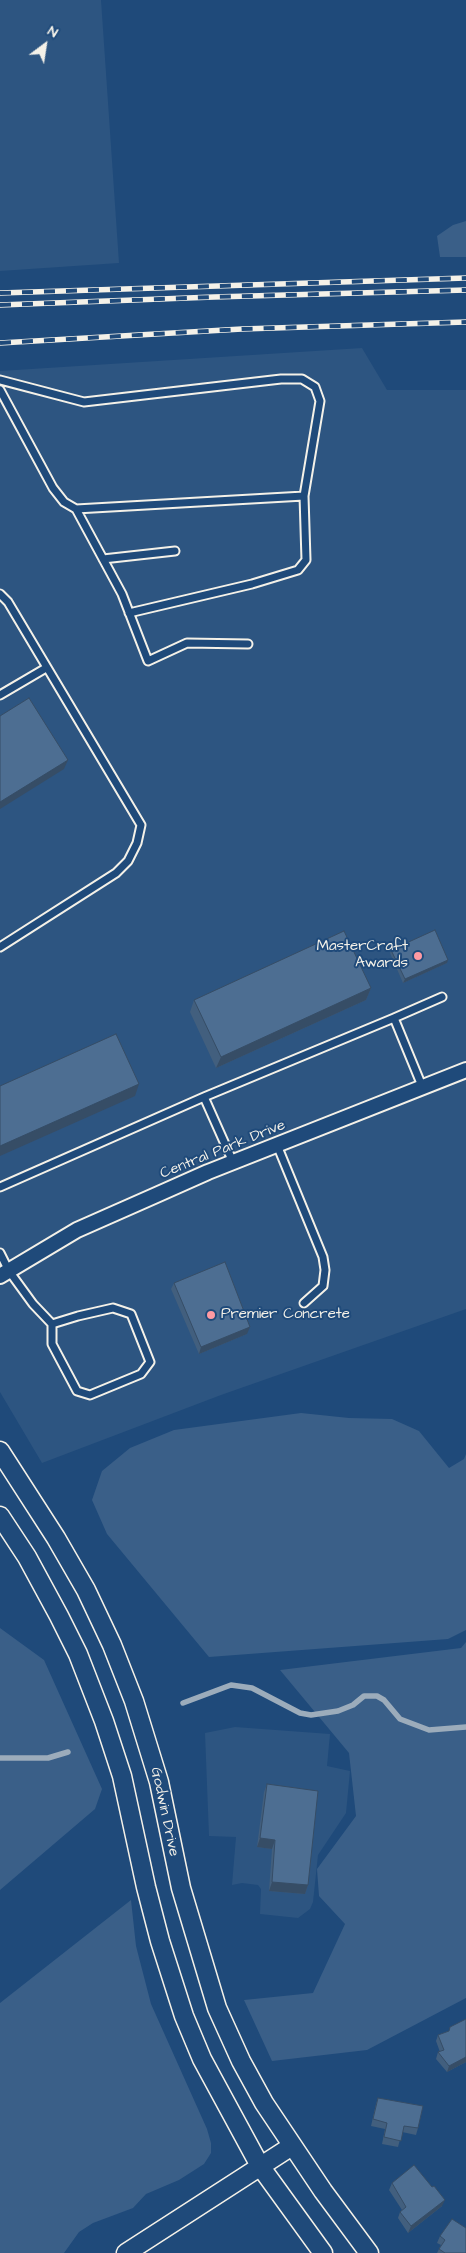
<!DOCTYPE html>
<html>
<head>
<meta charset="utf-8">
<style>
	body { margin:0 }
	#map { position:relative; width:466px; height:2253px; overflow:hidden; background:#1f4a7a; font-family:"Architects Daughter",sans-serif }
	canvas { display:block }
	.north { position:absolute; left:20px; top:20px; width:50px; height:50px; -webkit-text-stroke:4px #1f4a7a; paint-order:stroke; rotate:31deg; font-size:14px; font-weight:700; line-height:20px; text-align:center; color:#f4f1e8 }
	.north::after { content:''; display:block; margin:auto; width:18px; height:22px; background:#f4f1e8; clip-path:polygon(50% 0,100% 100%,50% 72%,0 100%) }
</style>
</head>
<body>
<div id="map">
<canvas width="466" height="2253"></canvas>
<div class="north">N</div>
</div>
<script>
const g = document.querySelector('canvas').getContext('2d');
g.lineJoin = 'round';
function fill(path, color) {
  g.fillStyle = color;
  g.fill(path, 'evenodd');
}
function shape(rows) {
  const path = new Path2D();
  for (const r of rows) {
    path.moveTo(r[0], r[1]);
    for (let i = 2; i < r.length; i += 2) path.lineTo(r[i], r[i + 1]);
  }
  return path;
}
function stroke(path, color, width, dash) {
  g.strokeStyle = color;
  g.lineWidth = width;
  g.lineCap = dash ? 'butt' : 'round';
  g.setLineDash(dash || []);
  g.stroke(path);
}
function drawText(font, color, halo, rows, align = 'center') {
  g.font = font + ' "Architects Daughter",sans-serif';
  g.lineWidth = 4;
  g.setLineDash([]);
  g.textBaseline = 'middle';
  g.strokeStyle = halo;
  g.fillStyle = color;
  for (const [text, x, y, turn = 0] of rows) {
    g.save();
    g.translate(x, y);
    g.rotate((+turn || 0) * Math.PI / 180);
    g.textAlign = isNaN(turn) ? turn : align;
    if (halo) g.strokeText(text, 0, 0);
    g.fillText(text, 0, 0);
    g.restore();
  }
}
fill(shape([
	[0,0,101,0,119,263,0,271],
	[362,348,387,390,466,390,466,1309,221,1395,42,1463,0,1392,0,371],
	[235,1727,330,1734,327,1766,350,1771,346,1813,318,1855,313,1902,310,1909,298,1918,260,1914,261,1889,258,1885,242,1883,232,1885,236,1837,209,1836,205,1733]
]), '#2d5581');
fill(shape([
	[466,221,466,257,440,257,437,236,453,225],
	[301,1413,349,1418,392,1419,419,1431,449,1468,464,1459,466,1454,466,1630,448,1639,209,1657,107,1534,92,1500,102,1471,130,1448,174,1430],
	[0,1628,44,1660,102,1789,95,1809,0,1890],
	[466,1642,466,1998,367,2050,272,2061,244,2000,313,1993,345,1924,319,1896,317,1869,356,1816,349,1753,280,1670,461,1648],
	[131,1900,136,1946,151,2004,207,2129,211,2143,211,2153,204,2164,179,2180,146,2194,133,2208,93,2223,79,2232,64,2253,0,2253,0,2003]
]), '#3a5f88');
stroke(shape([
	[183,1703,231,1685,252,1688,300,1713,311,1715,338,1711,353,1705,364,1696,377,1696,384,1700,400,1719,429,1730,466,1727],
	[0,1758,48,1758,68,1752]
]), '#9cacbb', 5.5);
const service = shape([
	[0,380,84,402,281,379,302,379,315,387,320,401,304,496,76,509,64,502,53,488,0,390],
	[76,509,122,594,148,661,187,643,248,644],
	[103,559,175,551],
	[0,594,8,602,141,825,137,843,128,861,116,873,0,947],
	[129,613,252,584,298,570,306,560,304,496],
	[0,695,46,668],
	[394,1018,442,997],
	[204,1097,233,1162],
	[277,1145,323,1257,325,1270,323,1286,304,1303],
	[0,1187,204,1097,394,1018,422,1086],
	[0,1253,9,1271,33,1304,52,1324,52,1344,77,1391,90,1395,141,1374,150,1362,131,1314,113,1308,78,1316,52,1324]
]);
const minor = shape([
	[0,1276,77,1230,154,1196,208,1172,466,1070]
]);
const tertiary = shape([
	[0,1451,56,1538,86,1590,112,1645,134,1701,159,1782,181,1888,217,2008,241,2061,264,2103,323,2191,369,2253],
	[0,1516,27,1557,59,1616,78,1654,104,1721,122,1776,146,1887,160,1941,184,2016,202,2059,260,2166,323,2253],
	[126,2253,292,2146]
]);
stroke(service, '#f4f1e8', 11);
stroke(minor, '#f4f1e8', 18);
stroke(tertiary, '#f4f1e8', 21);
stroke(service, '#1f4a7a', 7);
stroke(minor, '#1f4a7a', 14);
stroke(tertiary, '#1f4a7a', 18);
const rail = shape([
	[0,293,466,278],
	[0,305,214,297,466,290],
	[0,343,242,329,466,322]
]);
stroke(rail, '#f4f1e8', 5.5);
stroke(rail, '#1f4a7a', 4, [11]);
fill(shape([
	[391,950,447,963,403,983,390,953],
	[371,988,366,1000,216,1068,190,1012,194,1000],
	[174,1283,247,1334,199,1354,171,1289],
	[267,1784,308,1885,305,1894,269,1891,272,1849,257,1847,264,1792],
	[466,2019,466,2062,447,2072,436,2059,438,2052,440,2052,436,2041,438,2035,449,2031],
	[378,2098,418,2128,416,2135,402,2132,398,2147,382,2144,385,2129,371,2126,376,2104],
	[392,2183,442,2206,408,2233,398,2218,400,2212,402,2210,389,2190],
	[440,2236,466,2253,437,2253,441,2245,437,2243]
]), '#425f7e');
fill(shape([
	[68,760,64,769,0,809,0,802],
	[448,960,447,963,403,983,405,979],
	[371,988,366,1000,216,1068,221,1057],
	[139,1084,135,1096,0,1156,0,1146],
	[250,1327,247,1334,199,1354,201,1347],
	[260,1838,275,1840,272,1849,257,1847],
	[272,1882,308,1885,305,1894,269,1891],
	[466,2057,466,2062,447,2072,449,2066],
	[445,2200,442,2206,408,2233,411,2226]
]), '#364d66');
const building = shape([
	[29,698,68,760,0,802,0,716,29,698],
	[435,930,448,960,405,979,391,950,435,930],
	[344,931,371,988,221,1057,194,1000,344,931],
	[116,1034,139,1084,0,1146,0,1086,116,1034],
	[225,1262,250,1327,201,1347,174,1283,225,1262],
	[267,1784,318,1791,308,1885,272,1882,275,1840,260,1838,267,1784],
	[466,2019,466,2057,449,2066,438,2052,444,2050,438,2035,449,2031,450,2027,466,2019],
	[378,2098,423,2106,418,2128,404,2126,401,2141,384,2137,387,2123,373,2119,378,2098],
	[414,2165,432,2187,434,2186,445,2200,411,2226,400,2212,406,2207,392,2183,414,2165],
	[452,2219,466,2228,466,2253,445,2253,439,2249,445,2240,440,2236,452,2219]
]);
fill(building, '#4d6e92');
stroke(building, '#364d66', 1);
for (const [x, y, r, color] of [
	[418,956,5,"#ff9aa2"],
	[211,1315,5,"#ff9aa2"]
]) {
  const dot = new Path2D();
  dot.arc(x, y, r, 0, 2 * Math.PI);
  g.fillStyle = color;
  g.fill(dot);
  stroke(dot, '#1f4a7a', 2);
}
drawText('15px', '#f4f1e8', '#1f4a7a', [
	["MasterCraft",408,947],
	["Awards",408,964],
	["Premier Concrete",221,1315,"left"]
], 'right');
drawText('15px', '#f4f1e8', '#1f4a7a', [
	["Central Park Drive",223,1150,-22],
	["Godwin Drive",164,1812,78]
]);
</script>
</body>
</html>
